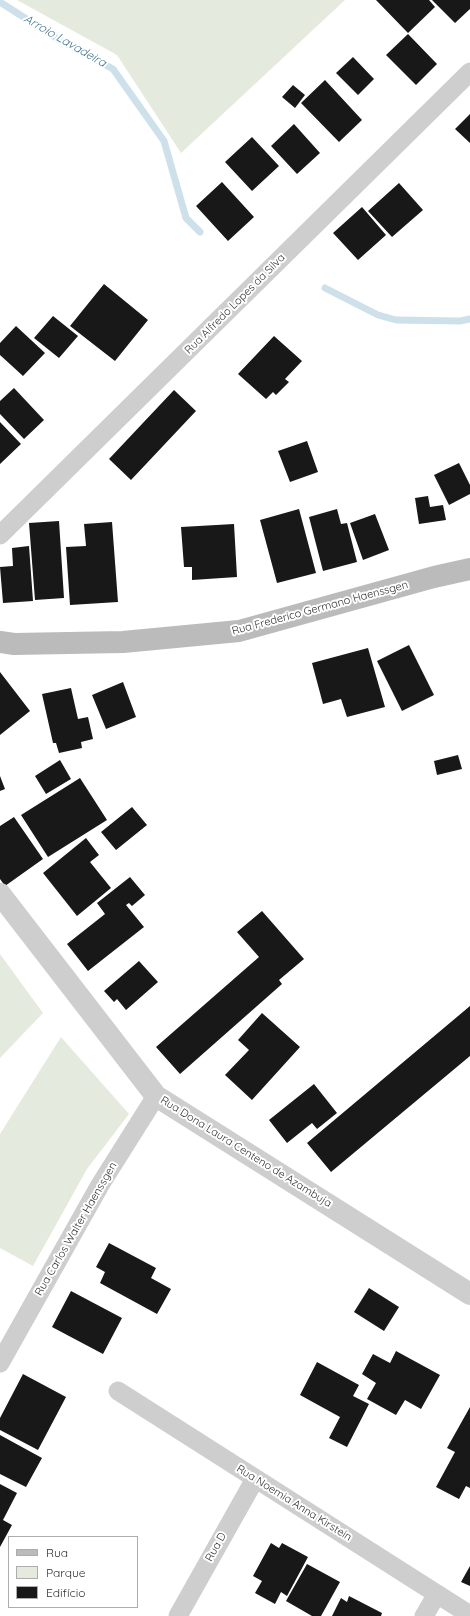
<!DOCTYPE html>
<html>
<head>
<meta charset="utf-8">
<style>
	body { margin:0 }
	#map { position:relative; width:470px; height:1616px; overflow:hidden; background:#fff; font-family:Quicksand,sans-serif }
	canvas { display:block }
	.legend { position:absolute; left:8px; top:1536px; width:130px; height:72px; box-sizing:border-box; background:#fff; border:1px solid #adadad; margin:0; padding:5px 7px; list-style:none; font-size:12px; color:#313131 }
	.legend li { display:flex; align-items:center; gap:8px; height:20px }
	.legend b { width:20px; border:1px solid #adadad }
</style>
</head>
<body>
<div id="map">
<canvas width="470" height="1616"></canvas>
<ul class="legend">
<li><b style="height:5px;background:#bbb"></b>Rua</li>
<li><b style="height:11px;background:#e4eadd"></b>Parque</li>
<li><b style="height:11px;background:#181818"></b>Edifício</li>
</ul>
</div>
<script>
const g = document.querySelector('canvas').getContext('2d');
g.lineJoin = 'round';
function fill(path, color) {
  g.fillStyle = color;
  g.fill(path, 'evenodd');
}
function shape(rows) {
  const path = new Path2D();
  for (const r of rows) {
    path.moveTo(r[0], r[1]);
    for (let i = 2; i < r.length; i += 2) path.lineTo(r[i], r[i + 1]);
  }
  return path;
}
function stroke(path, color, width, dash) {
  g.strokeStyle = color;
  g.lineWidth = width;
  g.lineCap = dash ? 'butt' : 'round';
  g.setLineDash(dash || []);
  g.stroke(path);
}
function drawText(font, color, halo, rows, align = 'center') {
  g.font = font + ' Quicksand,sans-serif';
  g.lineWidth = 4;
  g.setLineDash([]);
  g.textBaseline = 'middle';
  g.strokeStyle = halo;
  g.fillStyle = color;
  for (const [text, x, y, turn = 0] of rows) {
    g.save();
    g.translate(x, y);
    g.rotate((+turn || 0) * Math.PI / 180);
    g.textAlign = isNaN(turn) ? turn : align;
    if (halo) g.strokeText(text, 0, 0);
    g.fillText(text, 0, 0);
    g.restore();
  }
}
fill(shape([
	[17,0,345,0,181,153,117,55],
	[0,954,43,1013,0,1058],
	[61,1037,129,1114,87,1169,33,1266,0,1248,0,1134]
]), '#e4eadd');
stroke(shape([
	[0,2,53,36,113,69,164,141,186,218,200,232],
	[325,288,378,315,396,320,460,321,470,319]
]), '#cee1eb', 7);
fill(shape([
	[376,0,429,0,435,7,408,33],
	[432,0,470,0,470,9,455,23],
	[408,34,437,64,416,85,386,55],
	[353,57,374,79,358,95,336,73],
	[325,80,362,120,339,142,301,103],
	[293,85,305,95,295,108,282,97],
	[470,114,470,143,455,129],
	[294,124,320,153,297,174,271,146],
	[252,137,279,166,252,191,225,162],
	[222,182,254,217,228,241,196,206],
	[399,183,423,210,392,237,368,211],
	[362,207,386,235,358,260,333,233],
	[104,284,148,320,115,361,70,326],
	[53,316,78,336,59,358,34,338],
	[16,326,45,353,23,376,0,355,0,343],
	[274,336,302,361,285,379,289,382,276,395,273,392,266,399,238,374],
	[14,388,44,420,24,439,0,414,0,401],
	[174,390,196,411,131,480,109,459],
	[0,422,21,444,0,464],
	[307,441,318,472,290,482,278,451],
	[459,463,470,485,470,494,449,505,434,475],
	[428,496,430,507,443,505,446,520,419,524,415,498],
	[299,509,316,573,277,583,260,520],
	[337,509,341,524,347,523,357,562,323,571,309,517],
	[375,514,389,550,363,560,350,523],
	[59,521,64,598,35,600,29,523],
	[112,522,118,602,70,605,66,547,86,546,84,524],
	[234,524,237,577,192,580,192,567,184,567,181,527],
	[29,546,33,601,3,603,0,567,13,566,12,548],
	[409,645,434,695,402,711,377,661],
	[368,648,385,707,347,717,341,699,323,704,312,663],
	[0,672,30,711,0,735],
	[123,682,136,717,106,729,92,695],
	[71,688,78,719,88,717,93,739,81,742,82,748,59,753,56,743,53,743,42,694],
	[458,755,462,769,437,775,434,761],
	[60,760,71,779,46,794,35,776],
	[0,776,5,789,0,791],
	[80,778,107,820,48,857,21,815],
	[132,807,147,825,116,850,101,832],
	[14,817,43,859,5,886,0,879,0,826],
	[86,838,99,855,90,862,111,888,77,916,43,873],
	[130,877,145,895,132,906,129,903,126,905,144,927,88,971,67,944,105,914,97,903],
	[262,911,304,959,279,980,282,984,180,1074,156,1047,259,957,237,932],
	[139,961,158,982,126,1010,117,999,114,1002,104,991],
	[470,1006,470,1056,331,1172,307,1143],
	[262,1013,300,1047,252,1100,225,1075,249,1050,238,1040],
	[314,1084,337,1113,317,1129,312,1123,287,1143,269,1120],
	[109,1243,156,1268,151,1278,171,1289,157,1314,100,1283,105,1272,96,1267],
	[369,1288,399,1307,384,1331,354,1312],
	[71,1291,122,1318,103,1354,52,1327],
	[396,1351,440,1375,421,1409,405,1400,396,1415,367,1399,376,1383,362,1374,373,1354,390,1363],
	[317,1362,359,1385,353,1396,369,1404,347,1447,329,1438,340,1417,300,1395],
	[23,1374,66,1397,38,1450,0,1430,0,1418],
	[470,1407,470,1488,466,1486,459,1499,436,1487,455,1452,447,1448],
	[0,1435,42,1458,26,1487,0,1474],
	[0,1484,17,1493,3,1520,12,1525,0,1547],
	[271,1543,279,1548,282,1543,308,1557,287,1596,281,1592,275,1604,255,1593,262,1581,253,1576],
	[307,1564,340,1582,321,1616,312,1616,286,1601],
	[470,1566,470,1586,461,1582],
	[349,1596,382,1613,381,1616,332,1616,341,1598,347,1602]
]), '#181818');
stroke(shape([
	[0,535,470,72],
	[0,1363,100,1185,156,1096],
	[118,1391,470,1615],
	[178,1616,255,1479],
	[424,1616,437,1594]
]), '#cecece', 19);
stroke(shape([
	[0,894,156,1096,470,1294]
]), '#cecece', 22);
stroke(shape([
	[0,642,14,644,123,642,239,631,434,577,470,569]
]), '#bbb', 22);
drawText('11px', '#313131', '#fff', [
	["Rua Alfredo Lopes da Silva",235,304,-45],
	["Rua Frederico Germano Haenssgen",320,608,-15],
	["Rua Dona Laura Centeno de Azambuja",246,1152,32],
	["Rua Carlos Walter Haenssgen",76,1229,-60],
	["Rua Noemia Anna Kirstein",294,1503,32],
	["Rua D",216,1547,-61]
]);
drawText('italic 12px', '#427590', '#fff', [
	["Arroio Lavadeira",65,41,30]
]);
</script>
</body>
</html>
